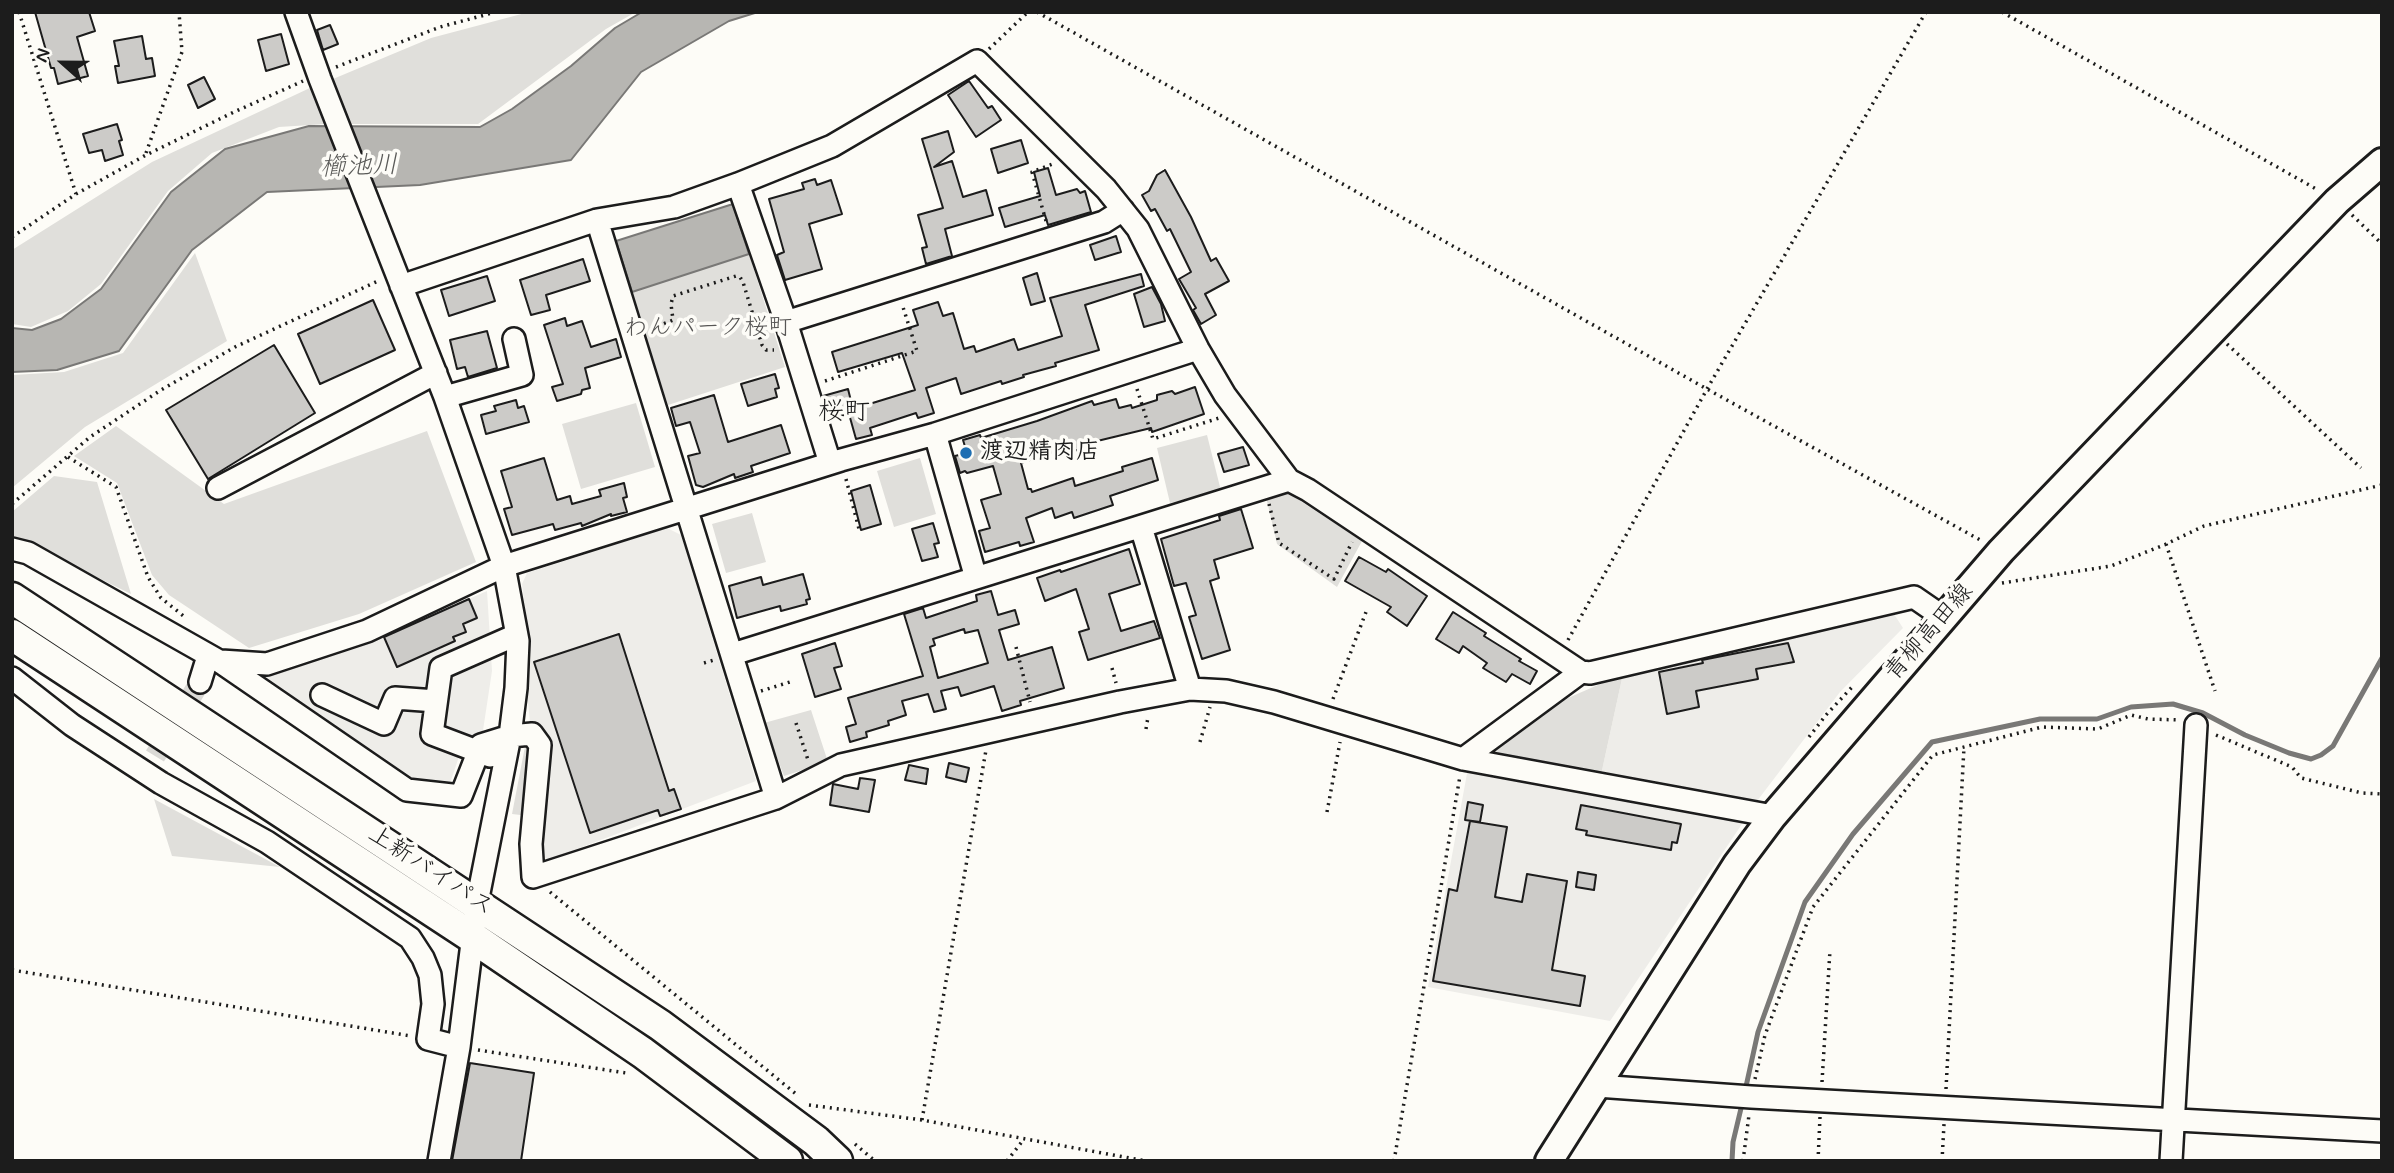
<!DOCTYPE html>
<html>
<head>
<meta charset="utf-8">
<style>
	body { margin:0 }
	#map { position:relative; width:2394px; height:1173px; overflow:hidden; background:#fdfcf7; font-family:Mynerve,sans-serif }
	canvas { display:block }
	.frame { position:absolute; inset:0; border:14px solid #1c1c1c; pointer-events:none }
	.north { position:absolute; left:28px; top:28px; width:70px; height:70px; -webkit-text-stroke:5px #fdfcf7; paint-order:stroke; rotate:291deg; font-size:19px; font-weight:700; line-height:28px; text-align:center; color:#1c1c1c }
	.north::after { content:''; display:block; margin:auto; width:24px; height:32px; background:#1c1c1c; clip-path:polygon(50% 0,100% 100%,50% 72%,0 100%) }
</style>
</head>
<body>
<div id="map">
<canvas width="2394" height="1173"></canvas>
<div class="frame"></div>
<div class="north">N</div>
</div>
<script>
const g = document.querySelector('canvas').getContext('2d');
g.lineJoin = 'round';
function fill(path, color) {
  g.fillStyle = color;
  g.fill(path, 'evenodd');
}
function shape(rows) {
  const path = new Path2D();
  for (const r of rows) {
    path.moveTo(r[0], r[1]);
    for (let i = 2; i < r.length; i += 2) path.lineTo(r[i], r[i + 1]);
  }
  return path;
}
function stroke(path, color, width, dash) {
  g.strokeStyle = color;
  g.lineWidth = width;
  g.lineCap = dash ? 'butt' : 'round';
  g.setLineDash(dash || []);
  g.stroke(path);
}
function drawText(font, color, halo, rows, align = 'center') {
  g.font = font + ' Mynerve,"Klee One",sans-serif';
  g.lineWidth = 7;
  g.setLineDash([]);
  g.textBaseline = 'middle';
  g.strokeStyle = halo;
  g.fillStyle = color;
  for (const [text, x, y, turn = 0] of rows) {
    g.save();
    g.translate(x, y);
    g.rotate((+turn || 0) * Math.PI / 180);
    g.textAlign = isNaN(turn) ? turn : align;
    if (halo) g.strokeText(text, 0, 0);
    g.fillText(text, 0, 0);
    g.restore();
  }
}
fill(shape([
	[667,528,681,535,756,781,548,860,537,852,549,738,530,723,527,691,531,659,522,584,527,573],
	[487,591,492,671,482,737,466,736,448,789,417,785,265,678,365,644],
	[1892,611,1903,628,1840,692,1754,805,1601,775,1623,674],
	[1468,768,1746,818,1610,1021,1428,987]
]), '#eeede9');
fill(shape([
	[529,12,636,12,606,29,478,124,349,124,333,79,431,38],
	[312,87,326,124,279,127,212,153,168,191,101,284,68,311,31,327,12,324,12,250,152,162],
	[195,253,227,341,85,427,12,488,12,375,64,372,123,353],
	[749,254,785,367,668,405,632,292],
	[636,403,655,467,581,489,562,424],
	[116,426,224,504,427,431,476,562,359,614,249,648,169,595,152,575,117,483,74,456],
	[1207,435,1221,491,1170,503,1157,448],
	[920,458,936,514,894,527,877,471],
	[54,476,97,482,131,594,15,537,12,539,12,512],
	[1282,489,1362,541,1337,587,1277,544,1266,497],
	[752,513,766,562,726,573,712,524],
	[1623,674,1601,775,1480,755,1523,728,1552,705],
	[811,710,828,762,784,776,764,723],
	[527,736,532,736,529,816,512,814],
	[154,799,280,867,172,856]
]), '#e0dfdb');
const water = shape([
	[642,12,758,12,729,21,641,72,571,160,420,185,267,192,192,250,119,351,57,370,12,372,12,328,32,330,61,319,101,289,171,192,225,149,309,126,480,127,512,109,571,66,615,28,642,12],
	[733,204,749,254,632,292,616,241,733,204]
]);
fill(water, '#b7b6b2');
stroke(water, '#797876', 2);
stroke(shape([
	[1745,1091,1758,1032,1805,902,1853,834,1932,742,2040,719,2097,719,2131,707,2173,704,2203,713,2245,735,2289,753,2311,759,2321,755,2333,746,2382,658],
	[1732,1161,1733,1142,1743,1100]
]), '#797876', 5);
const building = shape([
	[35,12,89,12,95,31,77,37,88,76,58,84,54,68,51,68,35,12],
	[330,25,338,44,323,50,317,30,330,25],
	[281,34,289,64,266,71,258,40,281,34],
	[142,36,146,59,152,58,155,76,118,83,115,66,119,66,114,41,142,36],
	[204,77,215,99,198,108,188,85,204,77],
	[969,81,988,108,992,106,1001,120,976,137,948,95,969,81],
	[117,124,122,140,119,141,123,155,105,161,102,150,89,153,83,134,117,124],
	[948,131,954,152,934,167,952,161,963,197,986,190,993,215,945,229,952,256,926,264,922,248,927,247,918,215,943,208,922,139,948,131],
	[1021,140,1028,163,998,173,991,149,1021,140],
	[1048,168,1056,195,1077,189,1080,193,1085,191,1091,212,1048,225,1045,215,1005,227,999,208,1040,196,1034,172,1048,168],
	[1165,170,1191,217,1211,261,1216,258,1229,281,1205,294,1216,315,1201,324,1193,310,1196,308,1179,279,1191,272,1170,229,1167,231,1155,209,1151,211,1142,195,1149,191,1157,175,1165,170],
	[815,179,817,185,831,180,842,214,809,224,822,269,785,280,777,255,784,252,769,199,804,189,802,183,815,179],
	[1116,236,1121,252,1095,260,1090,245,1116,236],
	[583,259,590,281,546,295,550,310,531,315,520,280,583,259],
	[1037,273,1045,301,1031,305,1023,278,1037,273],
	[1141,274,1144,286,1085,305,1099,350,1055,363,1056,366,1023,375,1024,377,1002,384,1001,381,961,394,956,378,926,388,934,413,918,418,916,413,870,428,872,435,856,439,849,414,830,418,823,396,848,389,853,409,915,390,902,353,838,372,832,352,918,325,913,310,938,302,943,316,953,313,964,349,974,346,976,352,1014,339,1018,350,1062,336,1050,298,1141,274],
	[487,276,495,301,449,316,441,290,487,276],
	[1152,287,1161,304,1165,321,1144,327,1134,294,1152,287],
	[373,300,395,350,320,384,298,334,373,300],
	[565,318,567,326,582,321,591,347,616,339,621,357,585,368,590,388,582,390,581,394,557,401,552,387,563,384,544,325,565,318],
	[487,331,497,368,468,377,465,367,457,369,450,340,487,331],
	[274,345,315,413,208,479,166,410,274,345],
	[775,374,779,388,775,389,777,397,748,406,741,384,775,374],
	[1195,387,1204,414,1152,432,1151,428,1089,443,1090,445,1067,454,1065,448,1021,463,1028,489,1031,489,1032,492,1073,478,1075,486,1123,471,1122,467,1152,458,1158,480,1110,496,1113,505,1074,518,1072,512,1055,518,1052,508,1026,518,1034,542,1020,546,1019,542,985,552,979,531,990,528,981,500,1001,494,993,466,967,473,965,471,960,473,955,456,967,453,963,440,980,435,981,438,1037,421,1092,401,1094,405,1116,399,1119,408,1131,405,1132,408,1157,400,1157,395,1172,391,1175,394,1195,387],
	[714,395,728,442,781,425,790,453,751,466,753,472,735,478,734,474,703,487,696,485,688,456,700,453,690,422,676,426,671,408,714,395],
	[516,400,518,408,524,406,529,422,486,434,481,415,496,411,494,406,516,400],
	[1243,447,1249,465,1224,472,1218,454,1243,447],
	[544,458,557,500,570,496,572,504,601,496,599,490,624,483,627,497,623,498,627,512,611,516,611,514,582,526,581,523,555,530,553,524,512,535,504,509,512,507,501,471,544,458],
	[870,485,881,524,861,530,851,491,870,485],
	[1241,509,1253,548,1214,560,1219,578,1210,581,1230,650,1202,659,1189,617,1196,615,1186,583,1174,586,1161,539,1220,520,1219,516,1241,509],
	[933,523,939,543,934,544,938,557,922,561,912,529,933,523],
	[1129,549,1140,584,1109,594,1121,631,1154,621,1160,638,1088,660,1079,632,1089,629,1076,589,1045,601,1037,578,1060,570,1061,572,1129,549],
	[1359,557,1386,572,1388,569,1427,596,1407,626,1387,612,1391,607,1345,581,1359,557],
	[803,574,810,599,806,600,807,604,781,611,780,606,737,618,729,586,761,577,763,585,803,574],
	[991,591,998,615,1015,610,1019,624,999,630,1008,660,1052,647,1064,688,1020,701,1021,705,1002,711,994,686,961,696,958,687,941,691,946,709,934,712,928,694,902,701,906,715,888,721,889,725,866,732,867,737,850,742,846,727,856,724,848,698,923,676,904,614,923,608,926,618,977,601,976,595,991,591],
	[964,629,965,633,978,630,988,663,938,678,930,647,935,645,933,639,964,629],
	[469,599,477,618,463,624,466,632,453,637,455,641,397,667,384,637,469,599],
	[1453,612,1486,633,1484,636,1521,659,1519,661,1537,671,1530,684,1512,674,1506,682,1483,668,1487,663,1463,646,1459,653,1436,639,1453,612],
	[619,634,669,791,674,789,681,809,660,816,658,810,590,833,534,662,619,634],
	[835,643,842,666,834,668,841,689,815,697,802,654,835,643],
	[1788,643,1794,662,1756,669,1758,679,1696,691,1699,707,1667,714,1659,672,1703,663,1702,660,1788,643],
	[949,763,969,768,966,782,946,777,949,763],
	[909,765,928,769,926,784,905,780,909,765],
	[860,778,875,780,869,812,830,805,833,784,858,789,860,778],
	[1468,802,1483,805,1480,822,1465,820,1468,802],
	[1581,805,1681,824,1677,843,1672,842,1671,850,1586,835,1587,831,1576,829,1581,805],
	[1470,821,1507,827,1495,897,1522,902,1527,874,1567,881,1552,970,1585,976,1580,1006,1433,981,1449,889,1457,891,1470,821],
	[1578,872,1596,875,1594,890,1576,887,1578,872],
	[470,1063,534,1073,521,1161,452,1161,470,1063]
]);
fill(building, '#cccbc8');
stroke(building, '#1c1c1c', 2);
stroke(shape([
	[155,756,200,682]
]), '#dbdad6', 21, [21, 10]);
const minor = shape([
	[296,12,320,79,445,397,504,566,518,641,516,688,510,736,477,903,459,1047,439,1161],
	[738,184,786,322,830,463],
	[597,220,776,798],
	[401,286,597,220,674,207,738,184,832,146,977,61,1106,189,1138,229,1198,349,1225,395,1289,480,1308,490,1581,672,1590,673,1914,597,1943,617],
	[786,322,1104,222,1123,210],
	[445,397,522,375,514,339],
	[935,434,976,578],
	[218,488,436,373],
	[1141,527,1190,689],
	[12,549,28,553,219,661,407,790,461,796,481,745,510,736,532,734,540,745,531,844,533,877,776,798,841,765,1120,702,1190,689,1226,691,1274,702,1463,759,1773,816],
	[733,654,1289,480],
	[221,661,267,664,367,631,504,566,841,460,935,434,1198,349],
	[12,678,72,725,161,783,267,842,410,938,423,958,430,975,433,1004,428,1039,459,1047],
	[200,682,208,656],
	[322,695,384,724,395,698,436,701],
	[490,756,432,734,441,668,516,635],
	[1463,759,1581,672],
	[1597,1086,1751,1097,2382,1131],
	[2171,1161,2196,725]
]);
const major = shape([
	[1549,1161,1737,864,1773,816,2001,551,2337,201,2382,162]
]);
const highway = shape([
	[12,598,660,1025,816,1141,837,1161],
	[12,635,472,937,643,1053,787,1161]
]);
stroke(minor, '#1c1c1c', 26);
stroke(major, '#1c1c1c', 32);
stroke(highway, '#1c1c1c', 35);
stroke(shape([
	[19,12,76,194],
	[1037,12,1707,389,1982,541],
	[2002,12,2318,190],
	[989,49,1028,12],
	[336,67,440,27,496,12],
	[146,153,182,52,179,12],
	[2352,215,2382,244],
	[1046,221,1032,172,1055,163],
	[12,237,76,194,146,155,234,112,303,81],
	[651,329,673,320,671,304,673,296,736,276,740,277,743,282,762,345,766,350,774,350],
	[2227,344,2361,468],
	[825,381,917,351,902,304],
	[1137,389,1153,439,1219,418],
	[68,457,116,487,148,577,161,598,186,618],
	[846,479,859,529],
	[12,504,90,437,161,390,235,347,378,281],
	[1269,504,1279,543,1334,579,1352,542],
	[2166,544,2215,691],
	[2002,583,2111,566,2164,545,2204,526,2382,485],
	[1568,640,1707,389,1926,12],
	[1016,647,1030,702],
	[704,663,714,660],
	[1112,668,1116,683],
	[761,691,793,681],
	[1333,699,1366,612],
	[796,723,808,760],
	[1146,729,1148,717],
	[2216,735,2292,767,2301,778,2362,793,2382,794],
	[1809,737,1826,715,1854,685],
	[1200,742,1210,707],
	[1327,812,1340,742],
	[550,892,796,1094],
	[12,970,411,1036],
	[478,1050,626,1073],
	[1755,1079,1765,1035,1813,907,1933,755,2042,727,2098,729,2131,715,2148,719,2180,720],
	[1822,1082,1830,950],
	[1946,1089,1964,747],
	[809,1105,922,1120,1146,1161],
	[922,1120,986,750],
	[855,1144,875,1161],
	[1007,1161,1024,1139],
	[1394,1161,1460,776],
	[1743,1161,1749,1115],
	[1818,1161,1820,1117],
	[1942,1161,1944,1124]
]), '#1c1c1c', 3.5, [2, 5]);
stroke(minor, '#fdfcf7', 21);
stroke(major, '#fdfcf7', 26);
stroke(highway, '#fdfcf7', 30);
for (const [x, y, r, color] of [
	[966,453,7,"#1f6fb2"]
]) {
  const dot = new Path2D();
  dot.arc(x, y, r, 0, 2 * Math.PI);
  g.fillStyle = color;
  g.fill(dot);
  stroke(dot, '#fdfcf7', 2.5);
}
drawText('24px', '#575655', '#fdfcf7', [
	["わんパーク桜町",708,329]
]);
drawText('bold 24px', '#1c1c1c', '#fdfcf7', [
	["渡辺精肉店",980,453]
], 'left');
drawText('24px', '#1c1c1c', '#fdfcf7', [
	["青柳高田線",1930,633,-49],
	["上新バイパス",430,872,33]
]);
drawText('italic 26px', '#5a5a58', '#fdfcf7', [
	["櫛池川",359,168,-2]
]);
drawText('26px', '#1c1c1c', '#fdfcf7', [
	["桜町",844,414]
]);
</script>
</body>
</html>
